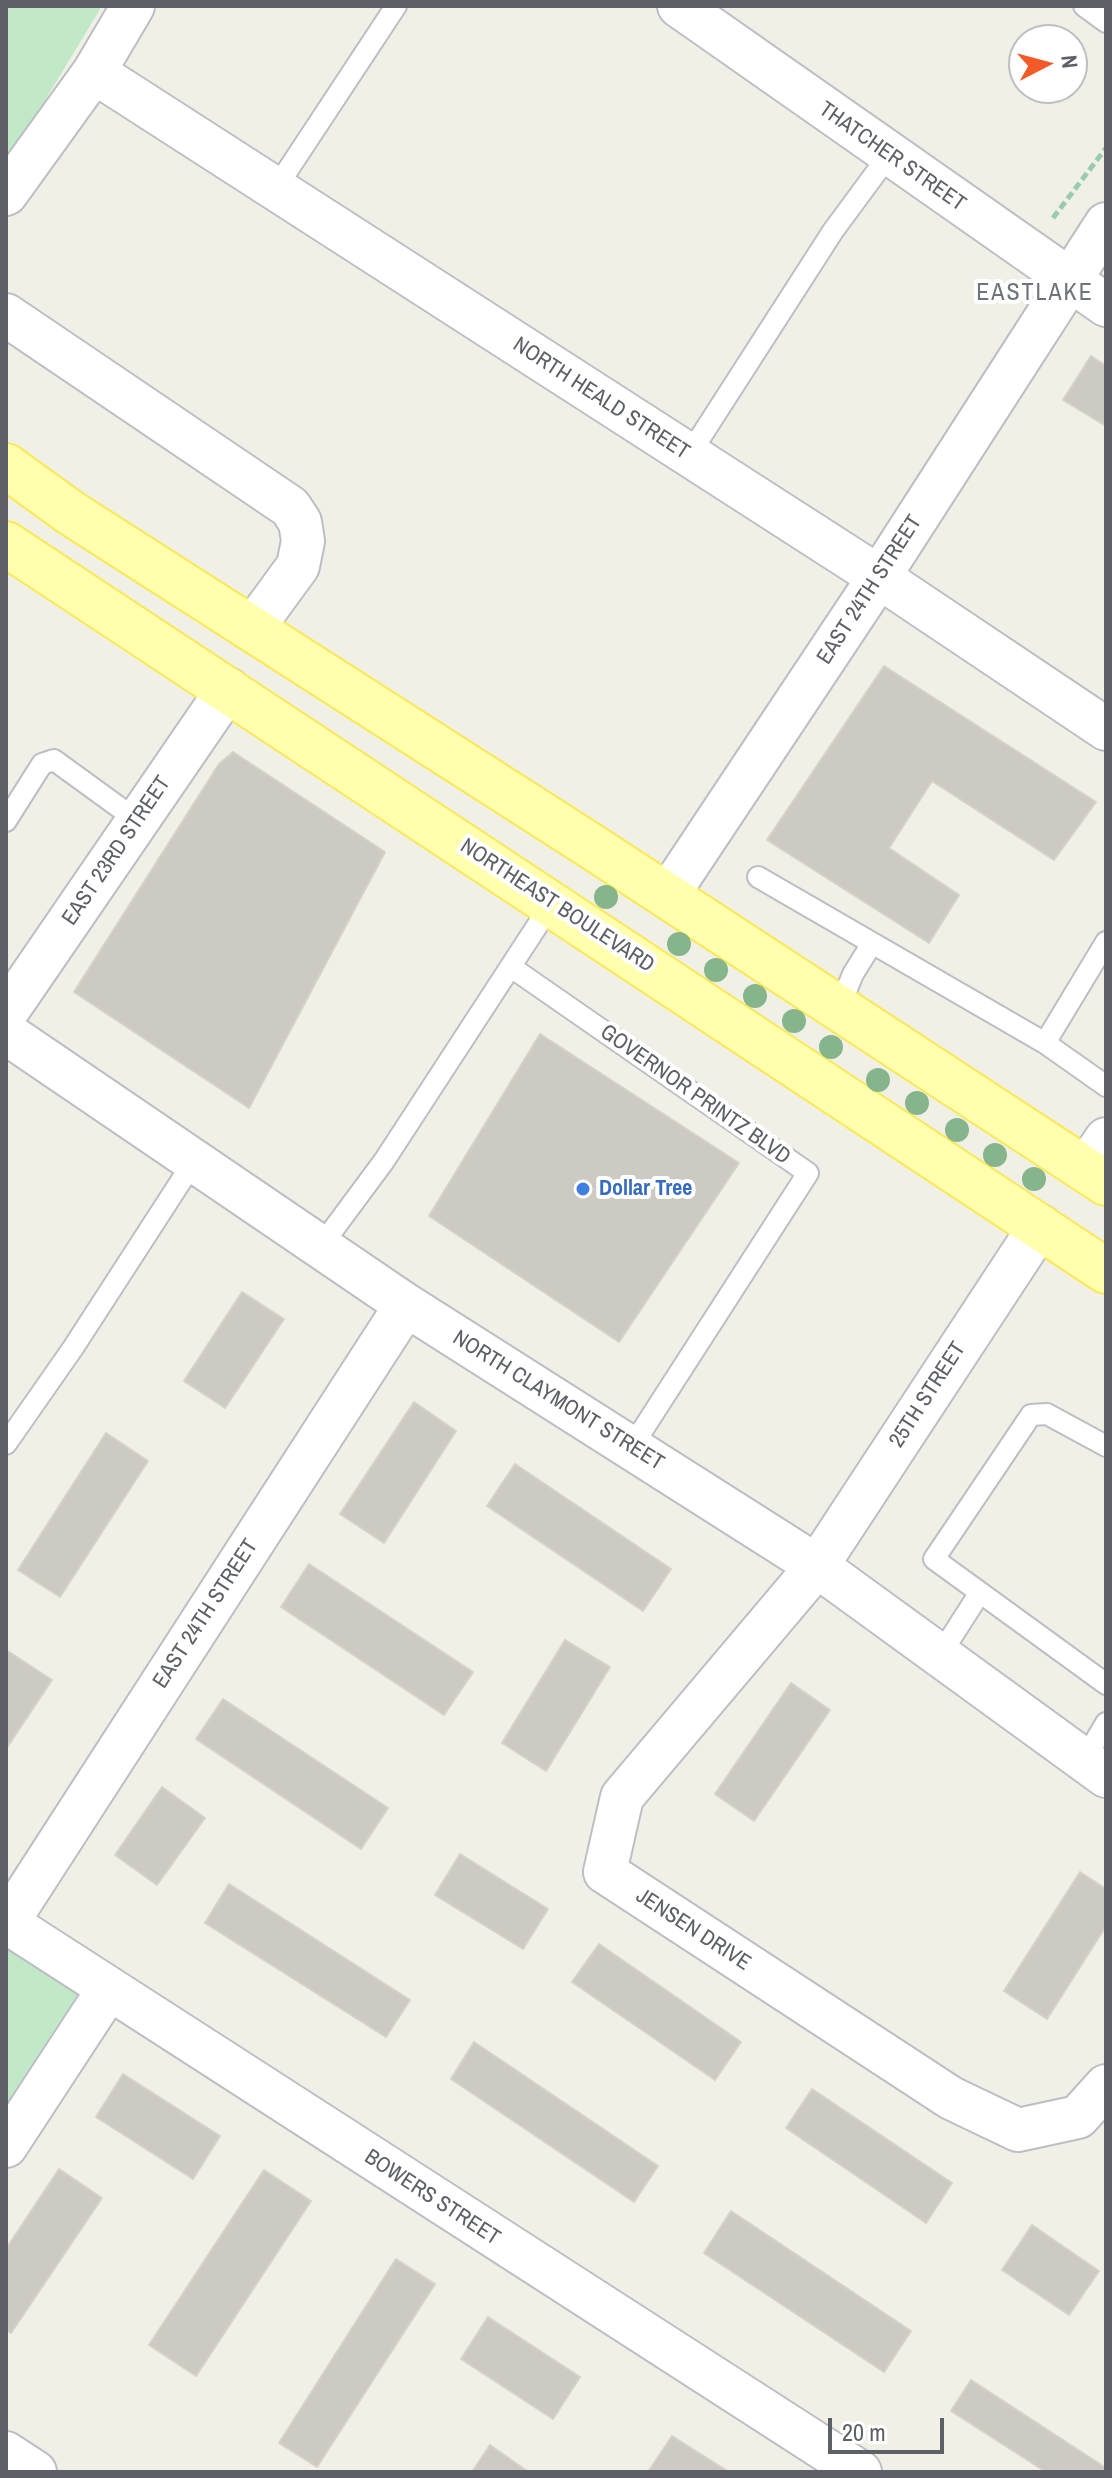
<!DOCTYPE html>
<html>
<head>
<meta charset="utf-8">
<style>
	body { margin:0 }
	#map { position:relative; width:1112px; height:2478px; overflow:hidden; background:#f1f0e6; font-family:"Archivo Narrow",sans-serif }
	canvas { display:block }
	.frame { position:absolute; inset:0; border:8px solid #5d6067; pointer-events:none }
	.north { position:absolute; left:1008px; top:24px; width:80px; height:80px; box-sizing:border-box; background:#fff; border:2px solid #bebfc2; border-radius:50%; rotate:84deg; font-size:22px; font-weight:700; line-height:32px; text-align:center; color:#5d6067 }
	.north::after { content:''; display:block; margin:auto; width:28px; height:36px; background:#f45a28; clip-path:polygon(50% 0,100% 100%,50% 72%,0 100%) }
	.scale { position:absolute; left:828px; top:2418px; width:116px; height:36px; box-sizing:border-box; border:4px solid #5d6067; border-top:0; padding-left:10px; font-size:24px; line-height:28px; white-space:nowrap; color:#5d6067; -webkit-text-stroke:6px #fff; paint-order:stroke }
</style>
</head>
<body>
<div id="map">
<canvas width="1112" height="2478"></canvas>
<div class="frame"></div>
<div class="north">N</div>
<div class="scale">20 m</div>
</div>
<script>
const g = document.querySelector('canvas').getContext('2d');
g.lineJoin = 'round';
function fill(path, color) {
  g.fillStyle = color;
  g.fill(path, 'evenodd');
}
function shape(rows) {
  const path = new Path2D();
  for (const r of rows) {
    path.moveTo(r[0], r[1]);
    for (let i = 2; i < r.length; i += 2) path.lineTo(r[i], r[i + 1]);
  }
  return path;
}
function stroke(path, color, width, dash) {
  g.strokeStyle = color;
  g.lineWidth = width;
  g.lineCap = dash ? 'butt' : 'round';
  g.setLineDash(dash || []);
  g.stroke(path);
}
function drawText(font, color, halo, rows, align = 'center') {
  g.font = font + ' "Archivo Narrow",sans-serif';
  g.lineWidth = 8;
  g.setLineDash([]);
  g.textBaseline = 'middle';
  g.strokeStyle = halo;
  g.fillStyle = color;
  for (const [text, x, y, turn = 0] of rows) {
    g.save();
    g.translate(x, y);
    g.rotate((+turn || 0) * Math.PI / 180);
    g.textAlign = isNaN(turn) ? turn : align;
    if (halo) g.strokeText(text, 0, 0);
    g.fillText(text, 0, 0);
    g.restore();
  }
}
fill(shape([
	[6,6,102,6,6,165],
	[6,1924,92,1980,6,2116]
]), '#c1e9c8');
const building = shape([
	[1091,356,1106,366,1106,426,1063,400,1091,356],
	[884,666,1096,802,1054,860,932,781,889,848,959,895,929,943,767,840,884,666],
	[233,752,385,852,249,1108,74,992,219,764,233,752],
	[540,1034,739,1163,619,1342,429,1216,540,1034],
	[242,1292,284,1319,225,1408,184,1381,242,1292],
	[414,1402,456,1431,384,1543,340,1514,414,1402],
	[106,1433,148,1461,60,1597,18,1570,106,1433],
	[515,1464,671,1569,643,1611,487,1506,515,1464],
	[309,1564,473,1672,444,1715,281,1607,309,1564],
	[565,1640,610,1667,546,1771,502,1743,565,1640],
	[6,1650,52,1680,6,1749,6,1650],
	[791,1683,830,1710,754,1821,715,1794,791,1683],
	[223,1699,388,1808,361,1849,196,1739,223,1699],
	[162,1787,205,1818,157,1885,115,1855,162,1787],
	[460,1854,548,1909,523,1949,435,1895,460,1854],
	[1080,1872,1106,1889,1106,1926,1047,2019,1004,1991,1080,1872],
	[229,1884,410,2000,386,2037,205,1923,229,1884],
	[599,1944,741,2042,715,2080,572,1982,599,1944],
	[474,2042,658,2166,634,2202,451,2079,474,2042],
	[123,2074,220,2136,193,2179,96,2117,123,2074],
	[812,2089,952,2183,926,2223,786,2128,812,2089],
	[59,2169,102,2198,11,2333,6,2330,6,2249,59,2169],
	[264,2170,311,2201,196,2376,149,2345,264,2170],
	[731,2211,911,2331,884,2372,704,2253,731,2211],
	[1032,2225,1099,2271,1069,2315,1002,2270,1032,2225],
	[396,2259,435,2284,317,2467,279,2443,396,2259],
	[488,2317,580,2377,553,2419,461,2359,488,2317],
	[971,2380,1106,2468,1106,2472,1046,2472,951,2411,971,2380],
	[672,2436,729,2472,648,2472,672,2436],
	[490,2445,527,2471,526,2472,472,2472,490,2445]
]);
fill(building, '#cccac3');
stroke(building, '#d6d3c4', 2);
const service = shape([
	[1084,6,1106,22],
	[276,188,396,6],
	[689,455,833,231,889,155],
	[6,821,42,764,54,760,138,821],
	[758,877,1045,1043,1106,942],
	[511,967,808,1173,631,1448],
	[839,1008,853,974,871,945],
	[1045,1043,1106,1086],
	[321,1246,384,1161,552,903],
	[6,1444,73,1348,194,1161],
	[1106,1446,1047,1414,1031,1415,934,1559,1106,1684],
	[940,1655,979,1594],
	[1084,1760,1106,1723]
]);
const minor = shape([
	[679,6,1106,305],
	[94,72,879,577,1106,729],
	[6,194,94,72,133,6],
	[6,315,290,507,300,522,303,541,298,566,252,629],
	[667,896,879,577,1106,224],
	[6,1013,228,689],
	[6,1033,406,1305,817,1566,1106,1776],
	[1086,1169,1106,1139],
	[1040,1226,817,1566,622,1797,605,1872,951,2098,1018,2130,1078,2117,1106,2086],
	[6,1922,860,2472],
	[7,1923,406,1305],
	[6,2146,108,1990],
	[6,2453,35,2472]
]);
const primary = shape([
	[6,466,71,513,591,846,1106,1183],
	[6,544,1106,1271]
]);
stroke(service, '#bdbec5', 24);
stroke(minor, '#bdbec5', 46);
stroke(primary, '#fae855', 48);
stroke(shape([
	[1053,218,1106,148]
]), '#99cbb0', 5, [8, 4]);
stroke(service, '#fff', 20);
stroke(minor, '#fff', 42);
stroke(primary, '#ffffad', 44);
g.fillStyle = '#86b58c';
for (const [x, y] of [
	[606,897],
	[679,944],
	[716,970],
	[755,996],
	[794,1021],
	[831,1047],
	[878,1080],
	[917,1103],
	[957,1130],
	[995,1155],
	[1034,1179]
]) {
  g.beginPath();
  g.arc(x, y, 12, 0, 2 * Math.PI);
  g.fill();
}
for (const [x, y, r, color] of [
	[583,1189,8,"#3f7fe0"]
]) {
  const dot = new Path2D();
  dot.arc(x, y, r, 0, 2 * Math.PI);
  g.fillStyle = color;
  g.fill(dot);
  stroke(dot, '#fff', 3);
}
drawText('22px', '#5d6067', '#fff', [
	["THATCHER STREET",892,157,35],
	["NORTH HEALD STREET",601,399,33],
	["EAST 24TH STREET",870,590,-57],
	["EAST 23RD STREET",117,851,-56],
	["NORTHEAST BOULEVARD",557,906,33],
	["GOVERNOR PRINTZ BLVD",695,1095,35],
	["25TH STREET",928,1395,-57],
	["NORTH CLAYMONT STREET",558,1401,32],
	["EAST 24TH STREET",206,1614,-57],
	["JENSEN DRIVE",693,1930,33],
	["BOWERS STREET",432,2198,33]
]);
drawText('bold 22px', '#366cbe', '#fff', [
	["Dollar Tree",599,1189]
], 'left');
g.letterSpacing = '2px';
drawText('24px', '#6e7279', '#fff', [
	["EASTLAKE",1035,294]
]);
g.letterSpacing = '0px';
</script>
</body>
</html>
